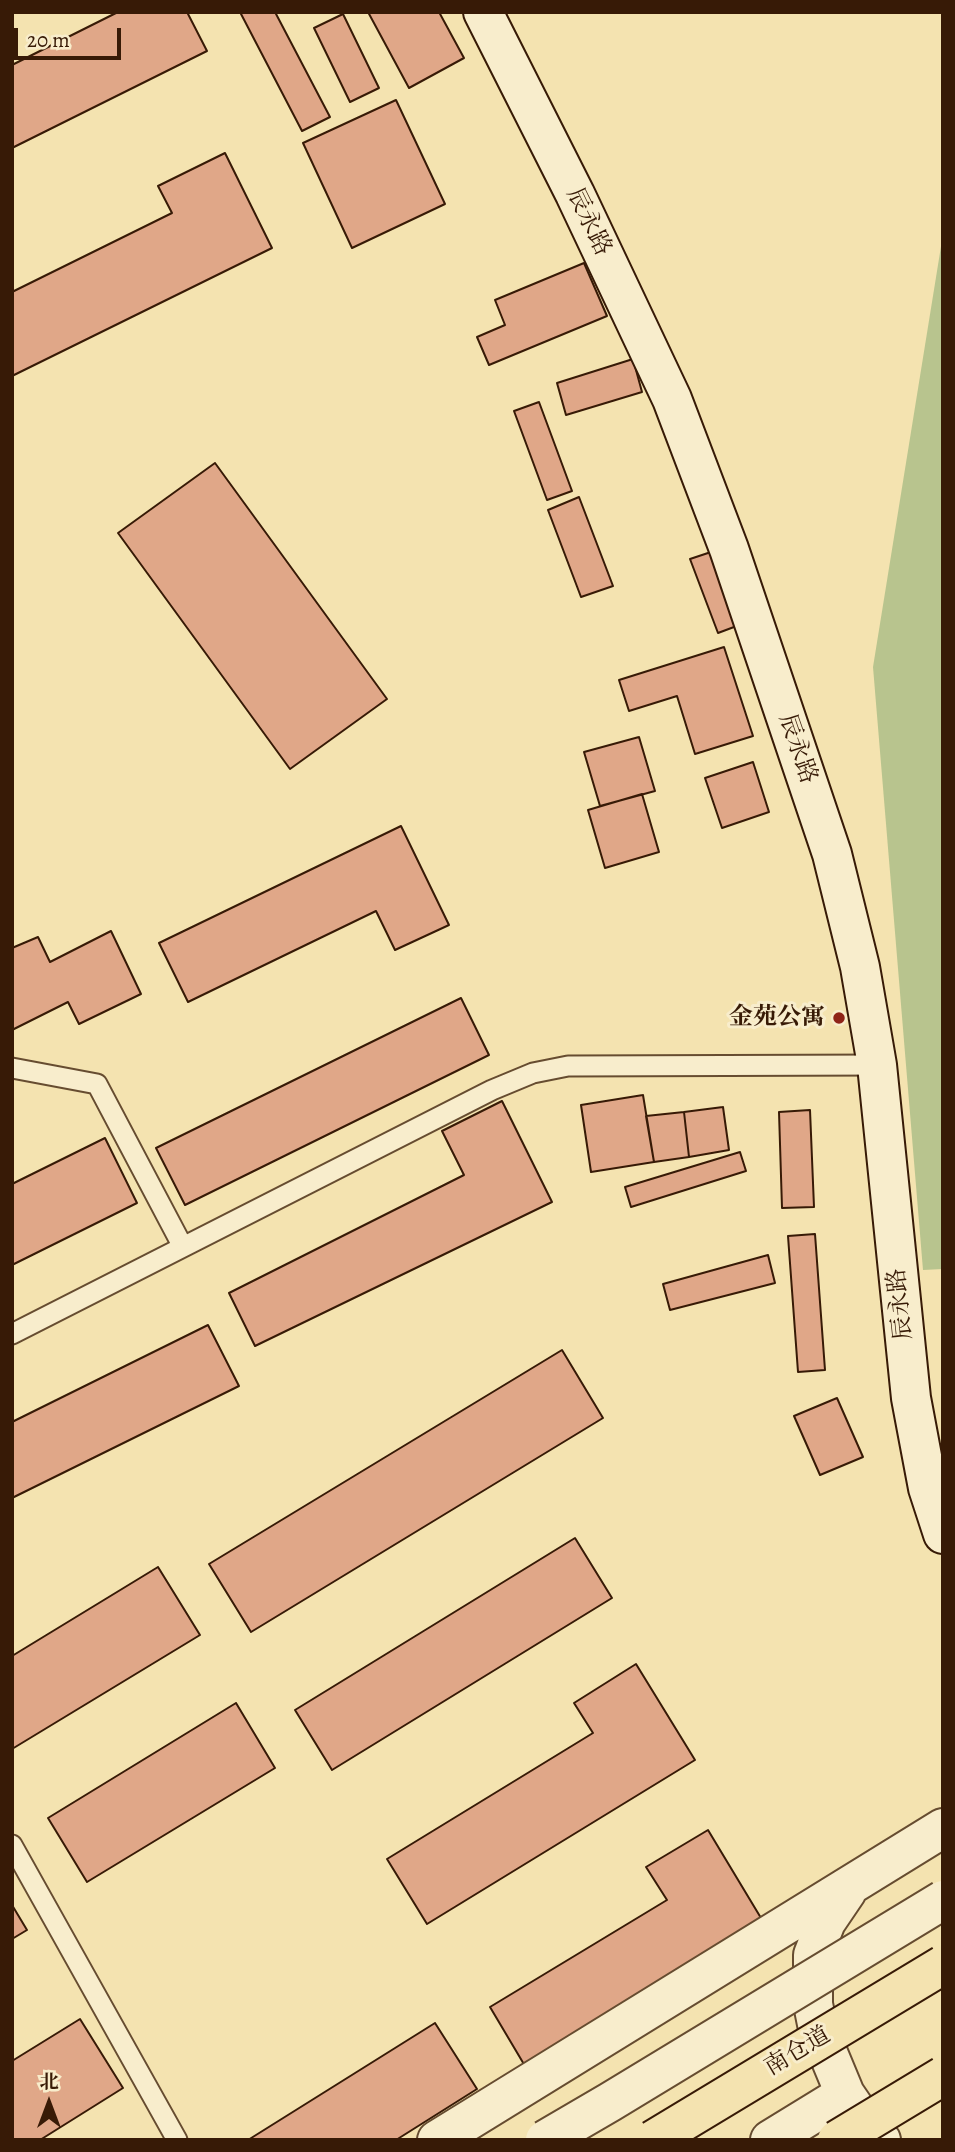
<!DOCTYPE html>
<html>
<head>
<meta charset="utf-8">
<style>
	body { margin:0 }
	#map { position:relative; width:955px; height:2152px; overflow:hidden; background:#f4e3b0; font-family:Alegreya,"Noto Serif SC",serif }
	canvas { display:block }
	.frame { position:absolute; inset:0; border:14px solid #371a06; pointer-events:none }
	.north { position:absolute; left:14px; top:2068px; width:70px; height:70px; -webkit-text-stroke:5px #f8edcc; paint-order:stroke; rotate:0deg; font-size:19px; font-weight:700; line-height:28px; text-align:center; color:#371a06 }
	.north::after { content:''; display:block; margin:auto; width:24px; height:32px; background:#371a06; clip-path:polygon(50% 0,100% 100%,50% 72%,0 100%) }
	.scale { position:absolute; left:14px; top:28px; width:107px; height:32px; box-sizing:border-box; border:4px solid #371a06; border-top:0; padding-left:9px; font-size:21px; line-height:24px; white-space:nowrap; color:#371a06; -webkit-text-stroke:5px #f8edcc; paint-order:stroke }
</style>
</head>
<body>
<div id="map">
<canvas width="955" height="2152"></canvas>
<div class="frame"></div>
<div class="north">北</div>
<div class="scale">20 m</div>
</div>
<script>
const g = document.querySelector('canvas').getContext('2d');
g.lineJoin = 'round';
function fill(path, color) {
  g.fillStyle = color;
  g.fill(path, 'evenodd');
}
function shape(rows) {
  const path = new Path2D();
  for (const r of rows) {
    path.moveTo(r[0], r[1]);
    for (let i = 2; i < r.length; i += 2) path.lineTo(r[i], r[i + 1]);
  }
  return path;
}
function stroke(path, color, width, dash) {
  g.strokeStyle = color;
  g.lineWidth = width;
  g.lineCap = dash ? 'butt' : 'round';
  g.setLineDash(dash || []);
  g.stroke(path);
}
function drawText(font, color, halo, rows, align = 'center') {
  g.font = font + ' Alegreya,"Noto Serif SC",serif';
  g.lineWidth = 6;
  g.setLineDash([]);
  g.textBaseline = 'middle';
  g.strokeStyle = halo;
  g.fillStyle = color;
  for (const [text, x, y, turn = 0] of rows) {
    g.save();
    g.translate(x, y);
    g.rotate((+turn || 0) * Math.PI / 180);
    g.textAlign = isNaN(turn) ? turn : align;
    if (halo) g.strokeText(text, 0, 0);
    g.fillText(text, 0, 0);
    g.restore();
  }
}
fill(shape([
	[943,234,943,1269,923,1270,873,667]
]), '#b8c48e');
const building = shape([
	[118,12,187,12,207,51,12,148,12,65,118,12],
	[240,12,275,12,330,117,302,131,240,12],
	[368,12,439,12,464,58,409,88,368,12],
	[343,14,379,88,350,102,314,28,343,14],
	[396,100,445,204,352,248,303,143,396,100],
	[225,153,272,248,12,376,12,292,172,213,158,186,225,153],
	[584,263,607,316,489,365,477,337,505,325,495,300,584,263],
	[633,359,642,392,566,415,557,383,633,359],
	[539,402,572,491,547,500,514,411,539,402],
	[215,463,387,699,290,769,118,533,215,463],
	[579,497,613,586,581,597,548,510,579,497],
	[714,551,742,624,718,633,690,559,714,551],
	[724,647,753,736,695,754,677,696,629,711,619,680,724,647],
	[639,737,655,791,600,806,584,752,639,737],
	[753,762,769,812,722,828,705,778,753,762],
	[642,794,659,852,605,868,588,810,642,794],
	[401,826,449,925,395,950,376,911,188,1002,159,943,401,826],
	[111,931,141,994,79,1024,68,1002,12,1030,12,948,38,937,50,962,111,931],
	[461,998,489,1055,185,1205,156,1148,461,998],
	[643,1095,654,1162,591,1172,581,1105,643,1095],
	[502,1101,552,1202,255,1346,229,1293,464,1175,442,1131,502,1101],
	[723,1107,729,1150,689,1157,684,1112,723,1107],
	[810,1110,814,1207,782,1208,779,1112,810,1110],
	[684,1112,689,1157,654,1162,646,1116,684,1112],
	[105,1138,137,1203,12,1265,12,1184,105,1138],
	[740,1152,746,1171,631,1207,625,1187,740,1152],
	[815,1234,825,1370,798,1372,788,1236,815,1234],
	[768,1255,775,1283,670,1310,663,1284,768,1255],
	[208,1325,239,1386,12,1498,12,1422,208,1325],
	[562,1350,603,1418,251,1632,209,1564,562,1350],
	[837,1398,863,1457,820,1475,794,1416,837,1398],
	[575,1538,612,1598,332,1770,295,1710,575,1538],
	[158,1567,200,1635,12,1749,12,1656,158,1567],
	[636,1664,695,1760,427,1924,387,1859,593,1733,574,1703,636,1664],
	[236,1703,275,1768,87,1882,48,1818,236,1703],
	[708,1830,764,1923,525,2066,490,2007,667,1900,646,1867,708,1830],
	[12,1905,27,1930,12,1939,12,1905],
	[80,2019,123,2088,40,2140,12,2140,12,2061,80,2019],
	[435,2023,477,2089,396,2140,248,2140,435,2023]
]);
fill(building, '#e0a788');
stroke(building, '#371a06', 2);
const service = shape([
	[12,1068,97,1084,183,1247],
	[12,1334,492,1090,533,1073,568,1066,884,1065],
	[12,1845,177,2140]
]);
const minor = shape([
	[847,1891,826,1922,813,1955,813,2004,818,2029,845,2094,860,2116,881,2140],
	[437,2140,943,1828],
	[770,2140,845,2094]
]);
const secondary = shape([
	[483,12,575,194,672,399,729,549,832,854,860,967,877,1065,911,1398,928,1488,943,1534]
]);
stroke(service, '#664c30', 23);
stroke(minor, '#664c30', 42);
stroke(secondary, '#371a06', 42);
stroke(service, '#f8edcc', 19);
stroke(minor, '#f8edcc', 38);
stroke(secondary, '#f8edcc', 38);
const tertiaryBridge = shape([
	[545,2140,610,2102,943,1900]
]);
const trunkBridge = shape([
	[653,2140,943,1965],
	[837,2140,943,2076]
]);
stroke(tertiaryBridge, '#664c30', 42, []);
stroke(trunkBridge, '#371a06', 42, []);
stroke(tertiaryBridge, '#f8edcc', 38);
stroke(trunkBridge, '#f4e3b0', 38);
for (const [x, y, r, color] of [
	[839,1018,7,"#8f2418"]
]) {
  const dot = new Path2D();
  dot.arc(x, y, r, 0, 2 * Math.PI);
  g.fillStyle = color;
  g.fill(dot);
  stroke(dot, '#f8edcc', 2.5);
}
drawText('24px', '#371a06', '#f8edcc', [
	["辰永路",588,222,64],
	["辰永路",797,749,71],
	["辰永路",901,1304,-96],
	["南仓道",798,2052,-31]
]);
drawText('bold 24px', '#371a06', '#f8edcc', [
	["金苑公寓",825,1018]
], 'right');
</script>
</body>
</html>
